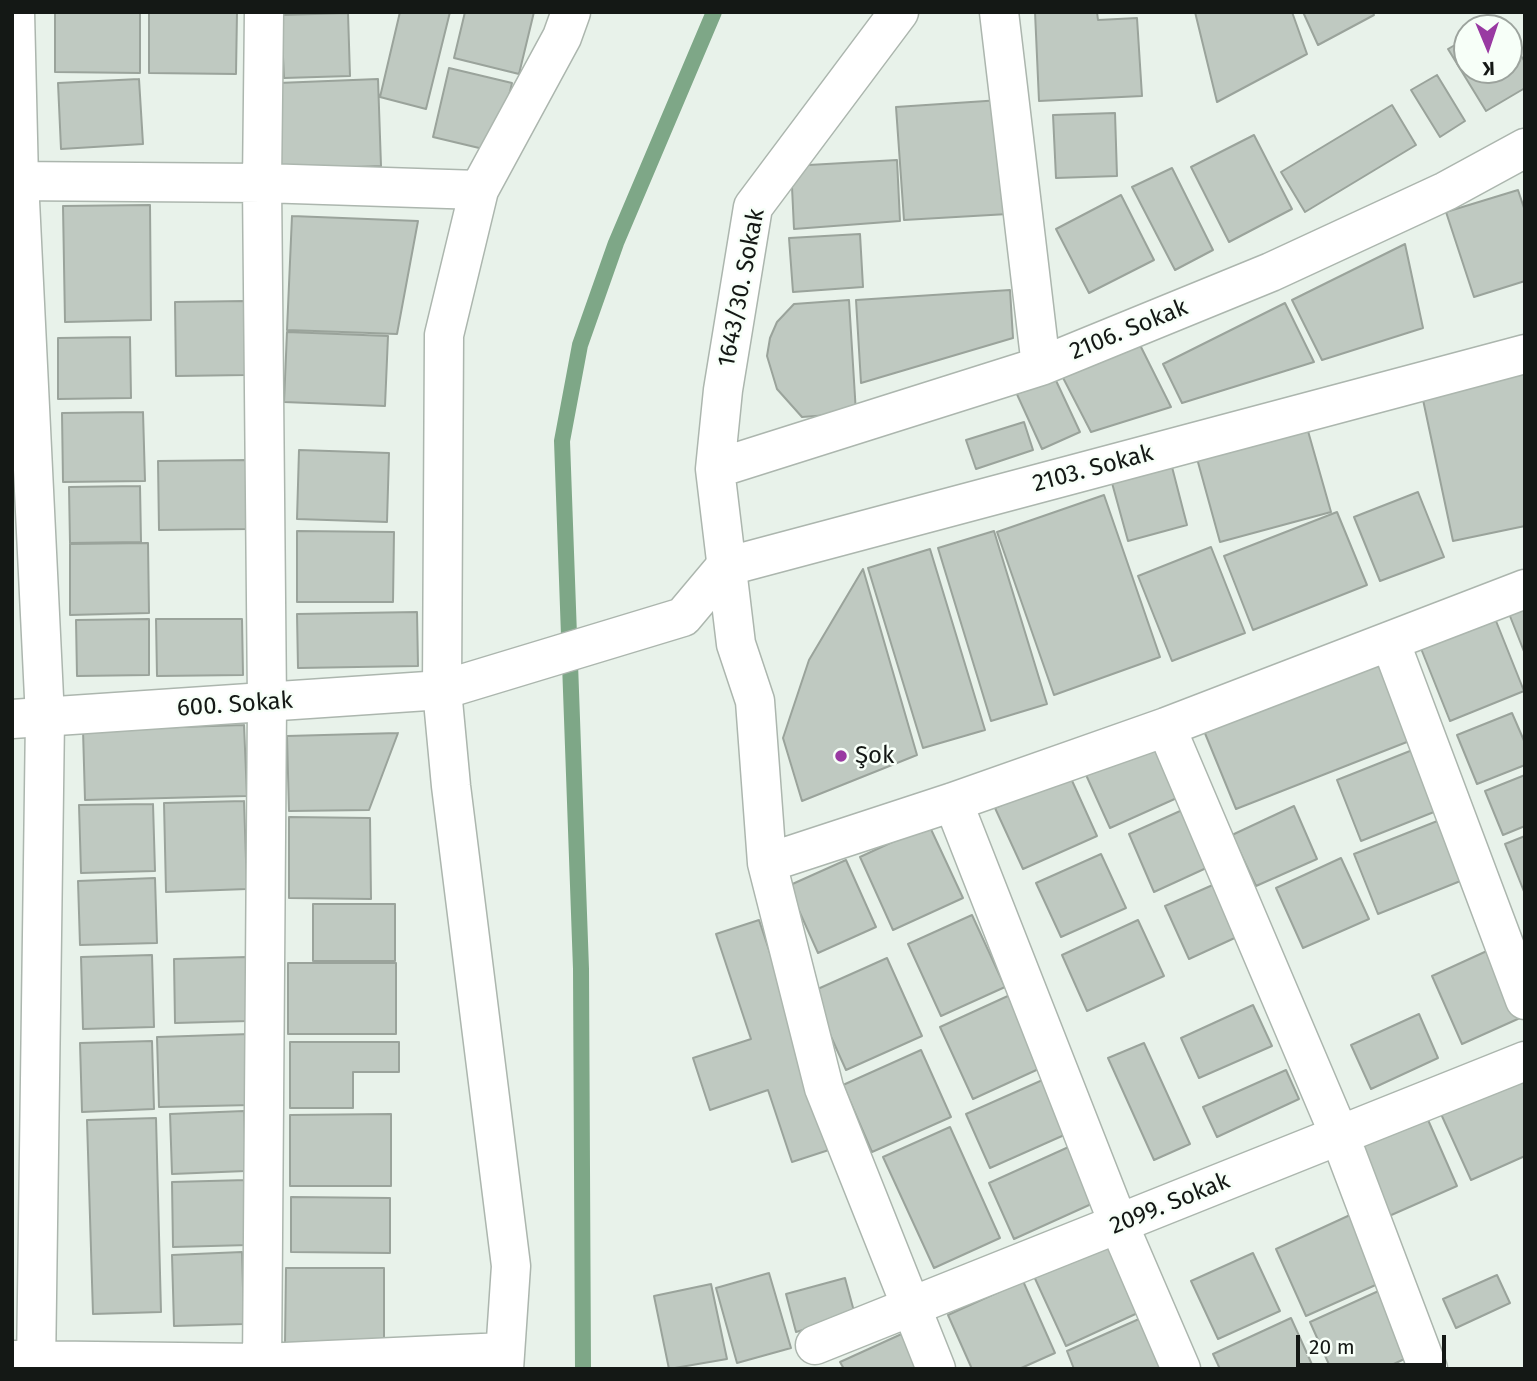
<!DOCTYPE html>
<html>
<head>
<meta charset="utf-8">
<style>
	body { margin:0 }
	#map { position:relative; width:1537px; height:1381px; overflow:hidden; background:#e8f2ea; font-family:"Fira Sans",sans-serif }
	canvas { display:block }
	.frame { position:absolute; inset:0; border:14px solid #141815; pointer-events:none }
	.north { position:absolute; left:1453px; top:14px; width:70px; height:70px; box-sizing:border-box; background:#f7fff8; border:2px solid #9ca39d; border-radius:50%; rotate:178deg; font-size:19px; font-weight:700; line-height:28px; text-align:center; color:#141815 }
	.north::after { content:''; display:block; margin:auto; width:24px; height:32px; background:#993aa2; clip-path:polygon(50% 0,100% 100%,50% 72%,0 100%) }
	.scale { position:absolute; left:1296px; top:1335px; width:150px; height:32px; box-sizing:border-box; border:4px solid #141815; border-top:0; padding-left:9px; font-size:21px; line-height:24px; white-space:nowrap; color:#141815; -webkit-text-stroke:5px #f7fff8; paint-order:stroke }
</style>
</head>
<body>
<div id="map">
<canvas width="1537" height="1381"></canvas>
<div class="frame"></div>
<div class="north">K</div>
<div class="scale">20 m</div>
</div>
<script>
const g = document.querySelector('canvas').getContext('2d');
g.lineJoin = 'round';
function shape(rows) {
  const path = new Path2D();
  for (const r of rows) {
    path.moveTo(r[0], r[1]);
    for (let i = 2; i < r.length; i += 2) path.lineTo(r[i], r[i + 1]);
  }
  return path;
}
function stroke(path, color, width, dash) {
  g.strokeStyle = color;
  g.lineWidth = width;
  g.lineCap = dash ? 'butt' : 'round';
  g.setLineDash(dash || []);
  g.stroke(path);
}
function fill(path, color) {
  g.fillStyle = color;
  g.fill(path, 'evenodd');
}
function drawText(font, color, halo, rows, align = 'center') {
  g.font = font + ' "Fira Sans",sans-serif';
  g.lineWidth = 5;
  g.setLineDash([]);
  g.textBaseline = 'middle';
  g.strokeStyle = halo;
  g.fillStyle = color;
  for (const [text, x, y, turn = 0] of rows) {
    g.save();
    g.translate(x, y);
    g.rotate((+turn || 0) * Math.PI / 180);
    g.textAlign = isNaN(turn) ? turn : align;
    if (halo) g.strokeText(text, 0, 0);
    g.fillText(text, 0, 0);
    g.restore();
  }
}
stroke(shape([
	[583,1369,581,969,562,441,580,345,616,243,714,12]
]), '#7ea787', 16);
const building = shape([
	[55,12,140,12,140,73,55,72,55,12],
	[149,12,237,12,236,74,149,73,149,12],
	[400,12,450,12,426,109,380,97,400,12],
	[465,12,534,12,519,74,454,58,465,12],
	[1035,12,1097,12,1098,20,1137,18,1142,96,1039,101,1035,12],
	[1195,12,1292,12,1307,54,1217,102,1195,12],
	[1303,12,1372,12,1374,15,1318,45,1303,12],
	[348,13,350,76,284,78,281,15,348,13],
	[1509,37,1525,62,1525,88,1486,111,1448,49,1467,38,1467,70,1509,70,1509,37],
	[449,68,512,83,496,152,433,137,449,68],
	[1437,75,1465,121,1440,137,1411,90,1437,75],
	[139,79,143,144,61,149,58,83,139,79],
	[378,79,381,166,281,170,278,83,378,79],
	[1001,100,1008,214,904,220,896,107,1001,100],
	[1392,105,1416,145,1305,212,1281,172,1392,105],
	[1115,113,1117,176,1056,178,1053,115,1115,113],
	[1254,135,1292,209,1229,242,1191,167,1254,135],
	[897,160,900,221,794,229,791,166,897,160],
	[1172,168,1213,250,1175,270,1132,187,1172,168],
	[1518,190,1525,211,1525,281,1474,297,1446,212,1518,190],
	[1121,195,1154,260,1089,293,1056,229,1121,195],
	[150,205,151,320,65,322,63,206,150,205],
	[292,216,418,221,397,334,287,330,292,216],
	[860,234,863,287,793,292,789,238,860,234],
	[1405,244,1423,328,1322,360,1292,300,1405,244],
	[1010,290,1013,338,861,383,856,300,1010,290],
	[849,300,856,413,802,417,777,389,767,356,770,338,777,322,794,304,849,300],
	[245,301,246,375,176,376,175,302,245,301],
	[1285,303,1314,362,1182,403,1163,364,1285,303],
	[287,332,388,336,385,406,284,402,287,332],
	[1134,333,1171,407,1091,432,1059,370,1134,333],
	[130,337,131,398,58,399,58,338,130,337],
	[1052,372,1080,432,1042,449,1015,390,1052,372],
	[1525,373,1525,526,1453,541,1422,395,1525,373],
	[143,412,145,481,63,482,62,413,143,412],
	[1024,422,1033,450,976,469,966,440,1024,422],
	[1306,424,1331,512,1220,542,1196,455,1306,424],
	[299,450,389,453,387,522,297,519,299,450],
	[250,460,250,529,159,530,158,461,250,460],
	[1172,467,1187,525,1128,541,1112,483,1172,467],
	[140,486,141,542,70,543,69,487,140,486],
	[1418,492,1444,557,1380,581,1354,517,1418,492],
	[1104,495,1160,657,1054,695,997,532,1104,495],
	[1337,512,1367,585,1253,630,1224,556,1337,512],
	[297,531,394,532,393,602,297,602,297,531],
	[994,531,1047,704,991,721,938,548,994,531],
	[148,543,149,613,70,615,70,544,148,543],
	[1211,547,1245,633,1172,661,1138,576,1211,547],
	[930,549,985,730,923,748,868,568,930,549],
	[863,569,917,755,802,801,783,738,809,660,863,569],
	[1525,599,1525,654,1506,606,1525,599],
	[1492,611,1524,691,1450,721,1418,641,1492,611],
	[417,612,418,666,298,668,297,614,417,612],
	[149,619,149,675,77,676,76,620,149,619],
	[156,619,242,619,243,675,157,676,156,619],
	[1378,657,1412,740,1236,809,1202,726,1378,657],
	[1512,713,1525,743,1525,765,1477,784,1457,735,1512,713],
	[244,725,247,796,85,800,83,730,244,725],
	[1160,731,1188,793,1110,828,1082,766,1160,731],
	[398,733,369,810,289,811,287,736,398,733],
	[1415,749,1439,810,1361,841,1337,780,1415,749],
	[1069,774,1097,836,1023,869,995,808,1069,774],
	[1525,775,1525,826,1503,835,1485,791,1525,775],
	[244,801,247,889,166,892,164,803,244,801],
	[153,804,155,871,81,873,79,805,153,804],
	[1294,806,1317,859,1256,886,1232,835,1294,806],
	[1189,807,1215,864,1154,892,1129,834,1189,807],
	[1450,816,1473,876,1378,914,1354,854,1450,816],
	[289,817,370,818,371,899,289,898,289,817],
	[929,825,963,898,893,930,860,857,929,825],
	[1525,836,1525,894,1505,844,1525,836],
	[1101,854,1126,908,1061,937,1036,883,1101,854],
	[1341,858,1369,919,1303,948,1276,888,1341,858],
	[846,860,876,927,818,953,788,886,846,860],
	[155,878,157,943,80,945,78,881,155,878],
	[1215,884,1239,936,1189,959,1165,906,1215,884],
	[313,904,395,904,395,961,313,961,313,904],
	[972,915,1005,987,941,1016,908,944,972,915],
	[759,920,835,1148,792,1162,768,1090,710,1110,693,1058,751,1039,716,934,759,920],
	[1138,920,1164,976,1087,1011,1062,955,1138,920],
	[1489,950,1520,1018,1462,1044,1432,976,1489,950],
	[152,955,154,1027,83,1029,81,957,152,955],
	[247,957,249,1021,175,1023,174,959,247,957],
	[887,958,922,1036,846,1070,811,992,887,958],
	[288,963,396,963,396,1034,288,1034,288,963],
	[1010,995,1043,1067,973,1099,940,1027,1010,995],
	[1253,1005,1272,1046,1199,1078,1181,1038,1253,1005],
	[1419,1014,1438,1058,1371,1089,1351,1045,1419,1014],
	[250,1034,252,1105,159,1107,157,1037,250,1034],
	[152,1041,154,1109,82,1112,80,1043,152,1041],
	[290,1042,399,1042,399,1072,353,1072,353,1108,290,1108,290,1042],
	[1144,1043,1190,1144,1154,1160,1108,1058,1144,1043],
	[921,1050,951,1117,872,1152,843,1085,921,1050],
	[1286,1070,1299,1099,1217,1137,1203,1107,1286,1070],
	[1525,1074,1525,1156,1471,1180,1436,1103,1525,1074],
	[1047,1078,1071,1132,990,1168,966,1114,1047,1078],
	[244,1111,246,1171,172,1174,170,1114,244,1111],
	[1425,1113,1457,1186,1380,1220,1347,1149,1425,1113],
	[391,1114,391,1186,290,1186,290,1115,391,1114],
	[156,1118,161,1312,93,1314,87,1120,156,1118],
	[950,1127,1000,1238,934,1268,883,1157,950,1127],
	[1073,1145,1098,1201,1014,1239,989,1183,1073,1145],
	[247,1180,249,1245,173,1247,172,1182,247,1180],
	[291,1197,390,1198,390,1253,291,1252,291,1197],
	[1350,1215,1380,1283,1306,1316,1276,1249,1350,1215],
	[1107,1236,1142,1311,1066,1346,1032,1272,1107,1236],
	[242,1252,244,1324,174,1326,172,1255,242,1252],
	[1253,1253,1280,1311,1218,1339,1191,1281,1253,1253],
	[286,1268,384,1268,384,1344,285,1344,286,1268],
	[769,1273,791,1348,737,1363,716,1288,769,1273],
	[1497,1275,1510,1303,1456,1328,1443,1299,1497,1275],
	[845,1278,855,1315,796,1332,786,1294,845,1278],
	[1023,1281,1055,1353,1019,1369,972,1369,948,1315,1023,1281],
	[711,1284,727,1359,669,1369,654,1296,711,1284],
	[1383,1289,1413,1355,1383,1369,1331,1369,1310,1322,1383,1289],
	[1148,1315,1172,1369,1074,1369,1067,1351,1148,1315],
	[1291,1318,1314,1369,1220,1369,1213,1354,1291,1318],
	[906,1332,923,1369,844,1369,840,1362,906,1332]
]);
fill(building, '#bfc9c1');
stroke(building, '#9aa39b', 2);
const minor = shape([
	[15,12,19,180,45,718,36,1369],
	[899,12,753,207,723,390,715,469,736,644,755,701,767,863,824,1088,936,1369],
	[999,12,1041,366],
	[12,181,262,183,479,190],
	[715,469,1041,366,1271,272,1446,191,1525,148],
	[1390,641,1525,1000],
	[1166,727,1339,1134,1428,1369],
	[953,802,1119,1225,1181,1369],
	[767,863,953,802,1166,727,1525,589],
	[815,1345,1525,1061],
	[12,1360,263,1363,504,1352],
	[262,1369,267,703,262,183,264,12],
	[504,1369,511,1266,451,786,442,690,444,335,479,190,562,37,571,12]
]);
const secondary = shape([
	[12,719,442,690,683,617,725,567,1525,354]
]);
stroke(minor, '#acb6ae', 41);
stroke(secondary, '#acb6ae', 41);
stroke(minor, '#fff', 38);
stroke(secondary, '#fff', 38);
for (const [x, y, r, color] of [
	[841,756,7,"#993aa2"]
]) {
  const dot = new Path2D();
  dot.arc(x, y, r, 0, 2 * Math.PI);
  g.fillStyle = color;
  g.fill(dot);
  stroke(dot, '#f7fff8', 2.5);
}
drawText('24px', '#141815', '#f7fff8', [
	["1643/30. Sokak",742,288,-79],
	["2106. Sokak",1129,330,-22],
	["2103. Sokak",1093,469,-15],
	["600. Sokak",235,705,-4],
	["2099. Sokak",1170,1204,-22]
]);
drawText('24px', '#141815', '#f7fff8', [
	["Şok",855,756]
], 'left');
</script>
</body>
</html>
